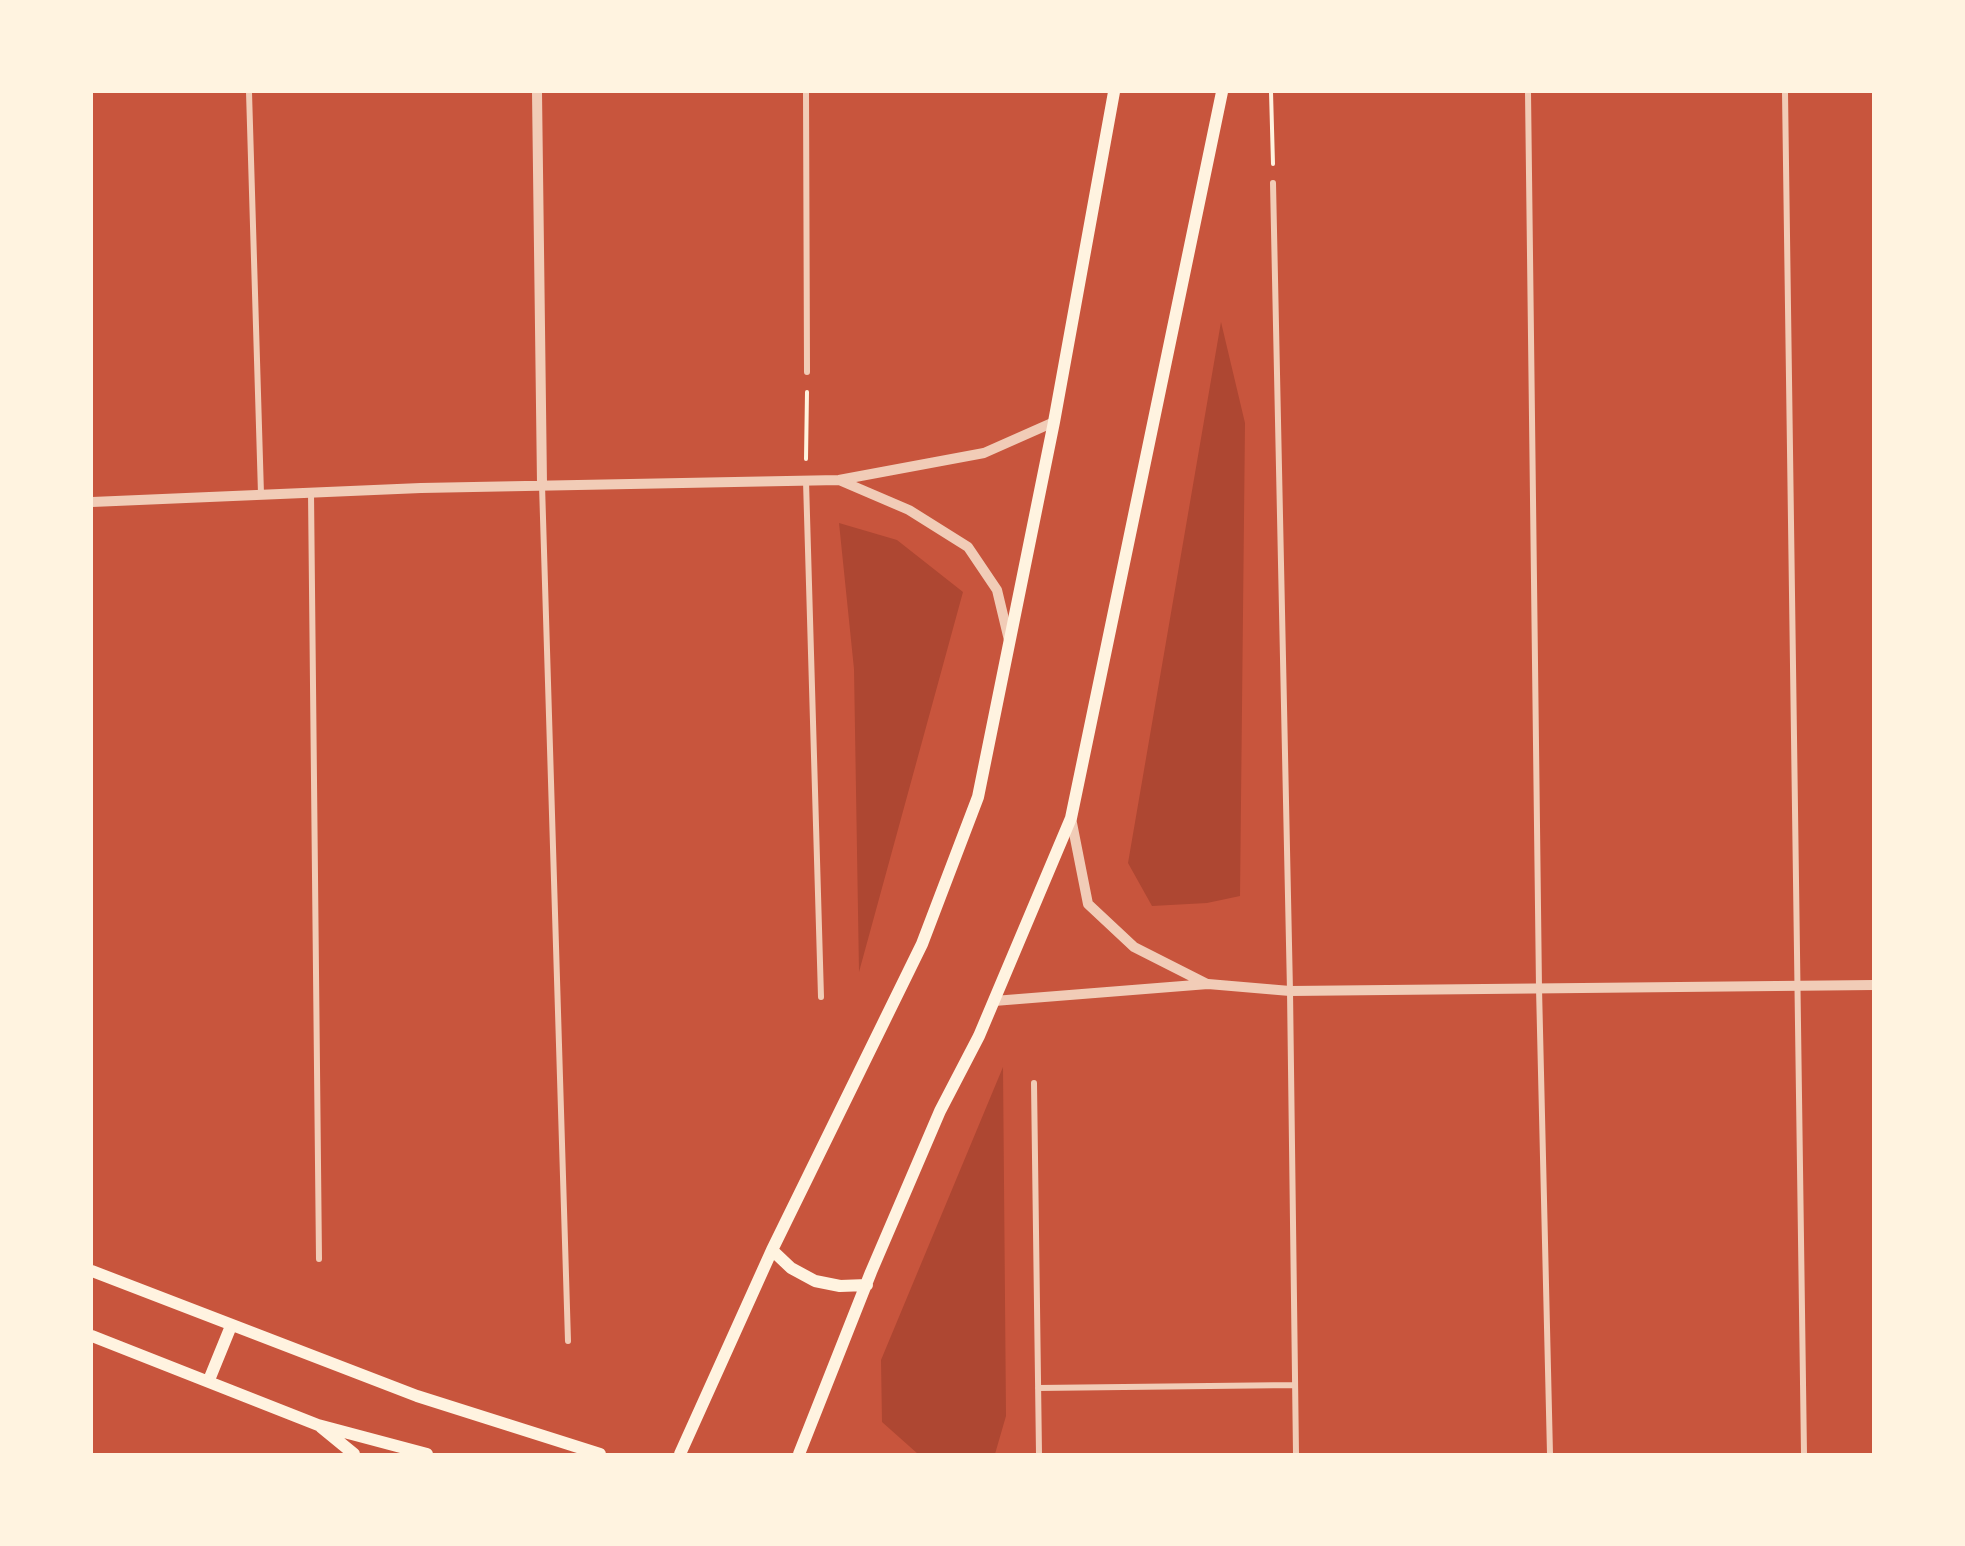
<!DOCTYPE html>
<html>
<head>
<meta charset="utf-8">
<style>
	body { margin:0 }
	#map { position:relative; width:1965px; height:1546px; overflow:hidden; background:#c8553d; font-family:"Source Sans 3",sans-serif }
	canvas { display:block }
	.frame { position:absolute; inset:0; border:93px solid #fff3e0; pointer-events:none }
</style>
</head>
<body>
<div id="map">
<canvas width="1965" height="1546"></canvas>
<div class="frame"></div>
</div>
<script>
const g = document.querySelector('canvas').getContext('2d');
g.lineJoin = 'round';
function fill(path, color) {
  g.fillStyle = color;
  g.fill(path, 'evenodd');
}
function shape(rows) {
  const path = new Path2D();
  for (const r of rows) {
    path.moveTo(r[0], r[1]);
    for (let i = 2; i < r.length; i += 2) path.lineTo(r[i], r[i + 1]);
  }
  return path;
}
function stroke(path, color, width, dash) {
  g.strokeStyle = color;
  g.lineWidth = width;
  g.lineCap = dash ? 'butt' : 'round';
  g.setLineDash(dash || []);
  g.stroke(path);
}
fill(shape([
	[1221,322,1245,423,1240,896,1207,903,1152,906,1128,863],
	[839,523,897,540,963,592,859,972,854,669],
	[1003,1067,1006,1416,995,1454,918,1454,882,1422,881,1360]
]), '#ae4732');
stroke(shape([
	[1271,92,1273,164],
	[806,459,807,392]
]), '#fff3e0', 4);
stroke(shape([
	[249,92,261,494],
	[806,92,807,372],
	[1528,92,1539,988,1550,1454],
	[1785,92,1804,1454],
	[1273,183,1290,991,1296,1454],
	[806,481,821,997],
	[542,485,568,1341],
	[311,493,319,1259],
	[1034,1083,1039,1454],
	[1038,1388,1295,1385]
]), '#f1ccb7', 6);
stroke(shape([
	[537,92,542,484],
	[839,480,909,510,968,547,997,590,1009,640],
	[92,502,421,488,839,480,984,453,1054,422],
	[1071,818,1088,904,1134,947,1207,984],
	[994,1001,1208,984,1290,991,1874,985]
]), '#f1ccb7', 10);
stroke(shape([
	[772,1250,791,1268,815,1281,840,1286,867,1285],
	[92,1271,417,1396,600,1454],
	[92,1336,318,1425,427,1454],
	[209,1380,231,1326],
	[321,1427,354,1454],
	[680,1454,772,1250,922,944,978,797,1054,422,1114,92],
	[799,1454,871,1272,940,1111,979,1036,1071,818,1222,92]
]), '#fff3e0', 12);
</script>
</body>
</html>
